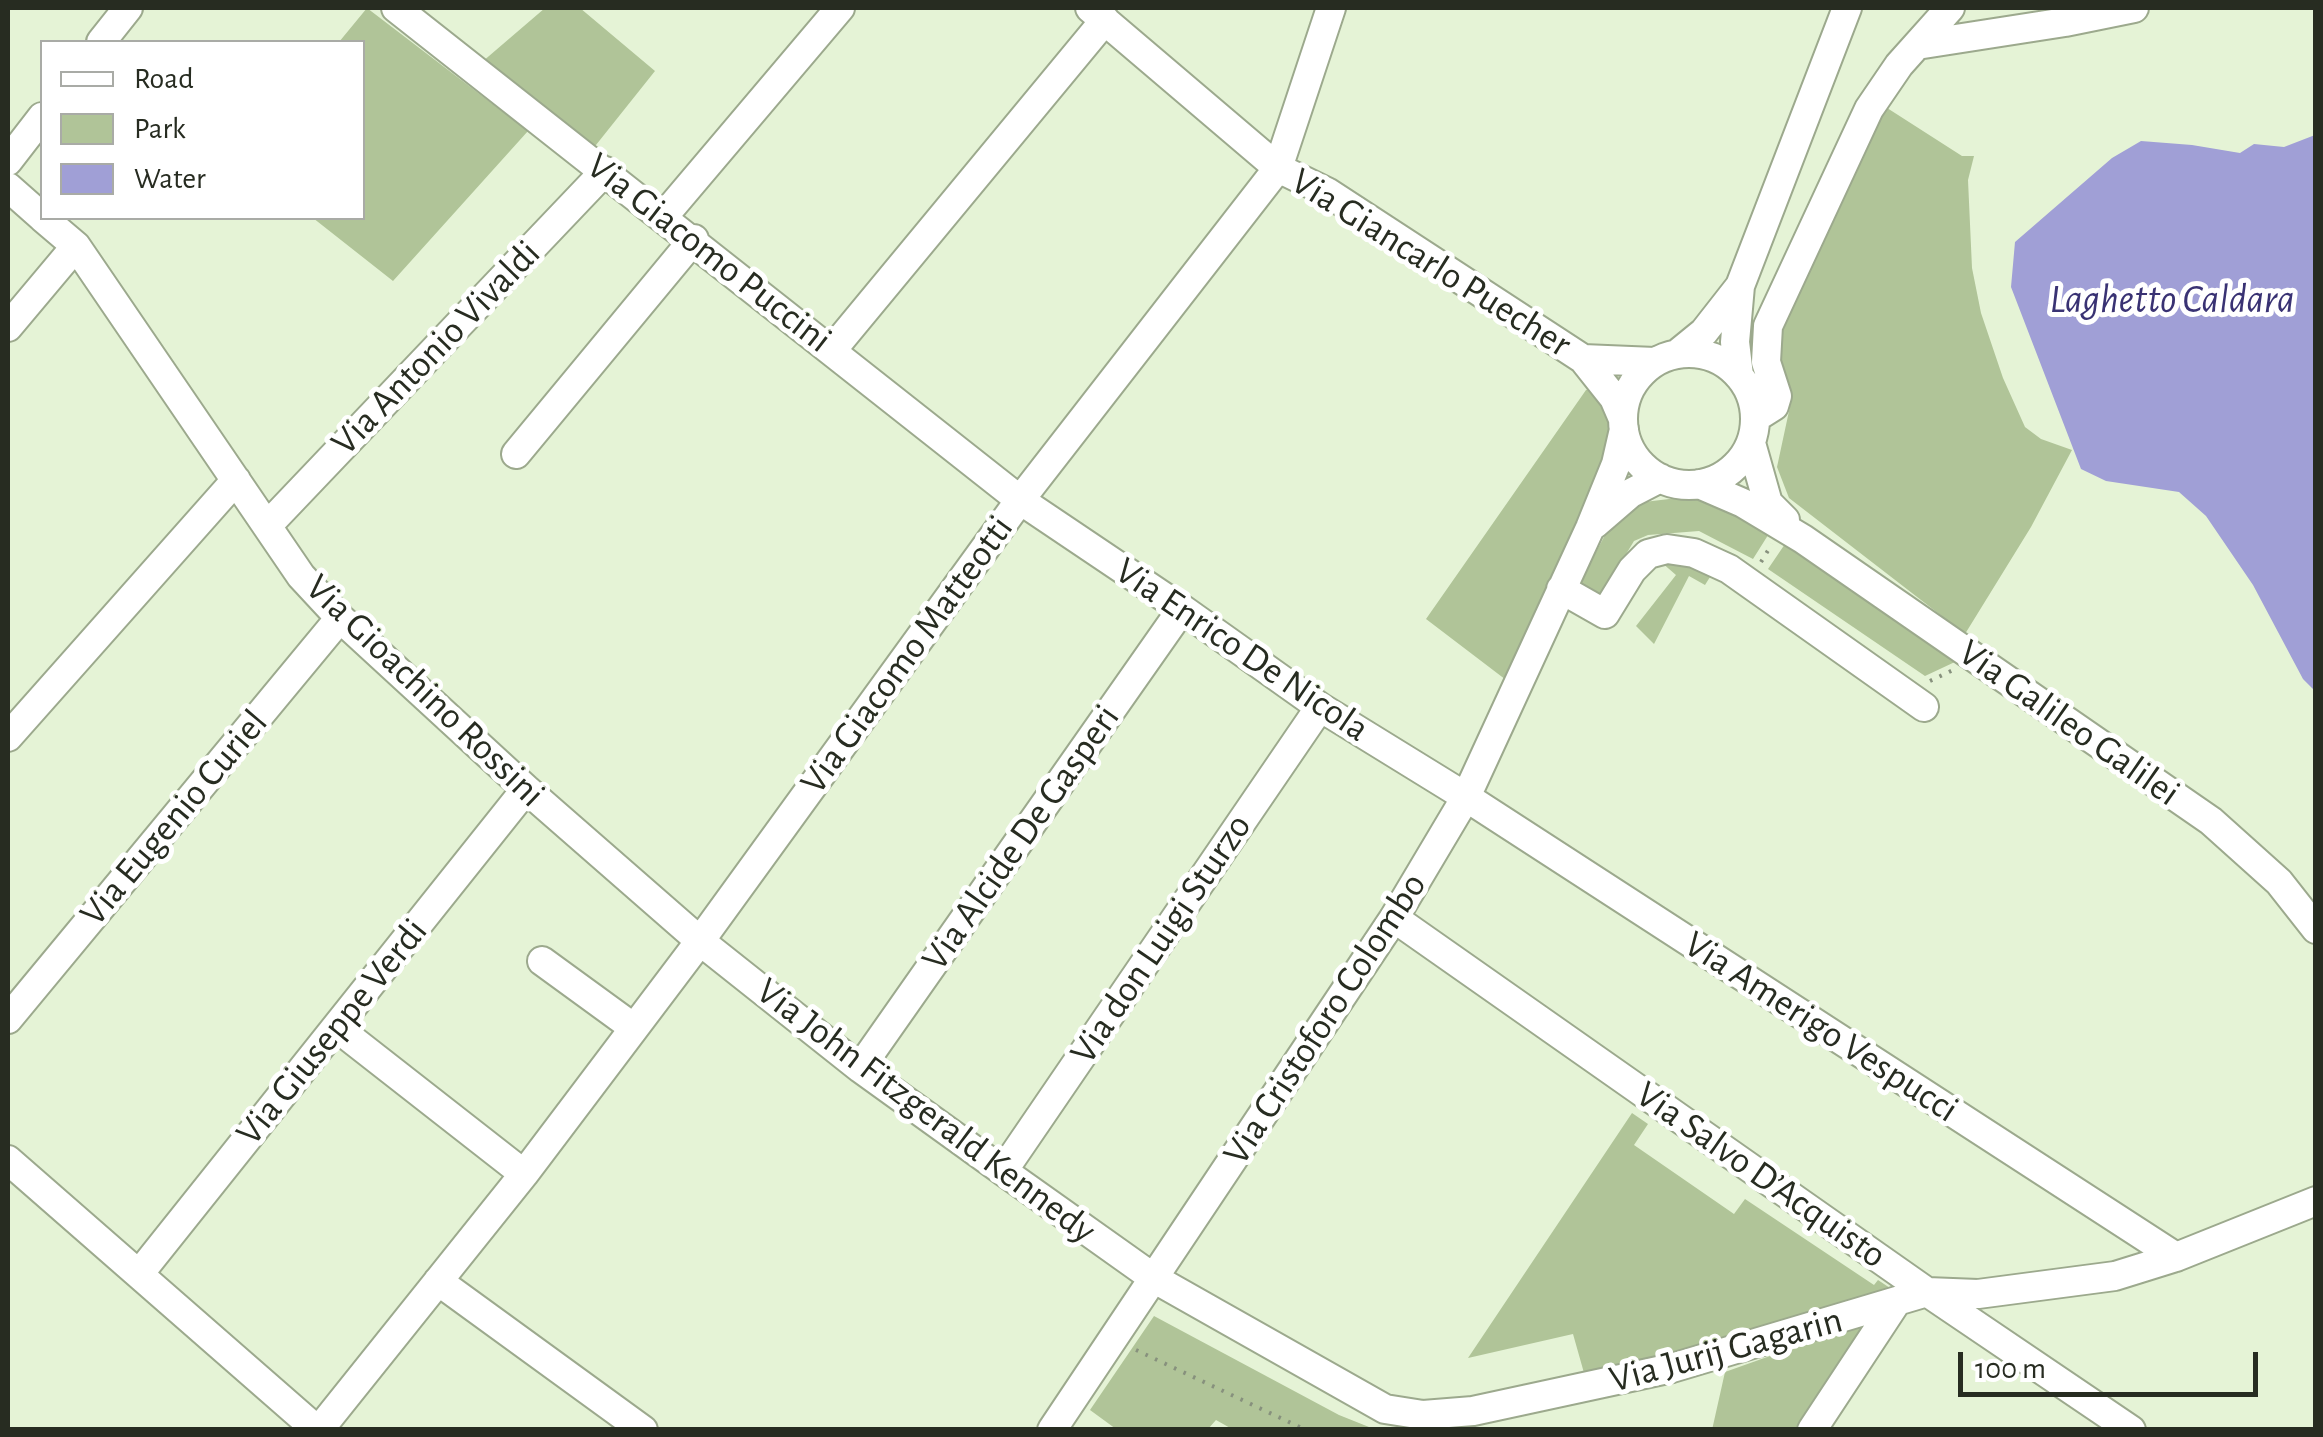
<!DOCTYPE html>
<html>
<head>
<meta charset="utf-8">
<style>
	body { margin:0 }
	#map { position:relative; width:2323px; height:1437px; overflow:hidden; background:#e5f3d6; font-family:"Alegreya Sans",sans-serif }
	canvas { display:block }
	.frame { position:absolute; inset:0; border:10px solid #272c21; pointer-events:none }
	.legend { position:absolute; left:40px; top:40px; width:325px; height:180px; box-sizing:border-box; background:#fff; border:2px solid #a9aba6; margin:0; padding:12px 18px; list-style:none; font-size:30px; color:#272c21 }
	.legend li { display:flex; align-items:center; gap:20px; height:50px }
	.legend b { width:50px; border:2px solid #a9aba6 }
	.scale { position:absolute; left:1958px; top:1352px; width:300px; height:45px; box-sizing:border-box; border:5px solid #272c21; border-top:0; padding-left:12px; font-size:30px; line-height:35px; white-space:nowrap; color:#272c21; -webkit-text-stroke:8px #fff; paint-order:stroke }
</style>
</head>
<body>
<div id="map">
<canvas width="2323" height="1437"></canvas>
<div class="frame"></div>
<ul class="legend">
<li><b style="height:12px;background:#fff"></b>Road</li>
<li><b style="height:28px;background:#b0c498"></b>Park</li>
<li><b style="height:28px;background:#a09fd6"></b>Water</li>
</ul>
<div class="scale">100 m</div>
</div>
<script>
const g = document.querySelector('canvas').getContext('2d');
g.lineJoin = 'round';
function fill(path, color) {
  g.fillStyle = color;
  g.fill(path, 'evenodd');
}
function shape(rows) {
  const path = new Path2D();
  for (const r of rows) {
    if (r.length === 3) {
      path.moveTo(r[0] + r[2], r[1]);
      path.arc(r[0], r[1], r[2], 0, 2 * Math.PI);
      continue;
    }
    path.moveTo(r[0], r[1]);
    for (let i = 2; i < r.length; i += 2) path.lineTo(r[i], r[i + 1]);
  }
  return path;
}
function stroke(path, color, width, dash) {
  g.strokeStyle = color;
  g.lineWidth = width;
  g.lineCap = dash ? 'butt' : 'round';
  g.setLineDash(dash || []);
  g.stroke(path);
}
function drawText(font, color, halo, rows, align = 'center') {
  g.font = font + ' "Alegreya Sans",sans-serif';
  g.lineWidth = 10;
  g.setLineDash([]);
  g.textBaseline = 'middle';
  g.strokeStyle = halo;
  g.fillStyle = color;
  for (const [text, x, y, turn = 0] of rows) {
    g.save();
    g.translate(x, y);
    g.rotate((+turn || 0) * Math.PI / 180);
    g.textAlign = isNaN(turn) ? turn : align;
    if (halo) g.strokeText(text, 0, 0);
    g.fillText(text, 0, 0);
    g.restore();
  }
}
fill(shape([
	[367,8,528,131,393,281,313,218,362,218,362,42,339,42],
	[545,8,580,8,655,71,592,150,482,62],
	[1884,106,1962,156,1974,156,1968,180,1972,268,1981,313,2003,378,2025,427,2041,439,2072,450,2031,527,1965,634,1789,498,1777,467,1792,397,1778,358,1781,326],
	[1595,387,1617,427,1514,686,1426,619,1586,390],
	[1686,497,1723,505,1770,532,1753,559,1699,531,1648,535,1634,541,1600,597,1578,585,1610,526,1644,502],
	[1785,544,1957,661,1925,676,1768,569],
	[1661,562,1715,569,1705,585,1689,576,1654,644,1636,626,1676,575],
	[1632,1113,1648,1124,1634,1145,1734,1214,1745,1199,1874,1285,1878,1280,1899,1294,1586,1380,1573,1334,1468,1358],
	[1154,1316,1339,1415,1374,1429,1232,1429,1216,1420,1208,1429,1116,1429,1090,1410],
	[1871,1320,1797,1429,1712,1430,1725,1372]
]), '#b0c498');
fill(shape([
	[2315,135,2316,135,2315,691,2303,679,2253,585,2206,516,2179,492,2106,481,2081,469,2011,287,2015,242,2112,158,2141,141,2192,145,2240,153,2254,144,2284,147]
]), '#a09fd6');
const minor = shape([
	[396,8,1020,500,1182,609,1320,707,1466,797,2176,1257],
	[1090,8,1278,168,1327,192,1583,359,1614,398,1623,419],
	[101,42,128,8],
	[1917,45,2065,22,2134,8],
	[8,161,42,117],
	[8,187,42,217],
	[663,217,840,8],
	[43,218,76,246,301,576,340,618,526,789,700,941,860,1068,1003,1171,1155,1279,1385,1409,1423,1415,1473,1411,1672,1368,1927,1292,1978,1294,2115,1276,2176,1257,2316,1201],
	[8,327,76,246],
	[832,350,1105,20],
	[1689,419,66],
	[1677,354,1704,332,1740,286],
	[1583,359,1655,362],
	[1739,376,1735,342,1740,286,1847,8],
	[1755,418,1774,406,1777,396,1766,362,1768,326,1869,109,1899,65,1950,8],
	[1751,443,1768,503,1785,520],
	[516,454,694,239],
	[1699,484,1743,503,1803,539,2211,821,2279,882,2316,929],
	[1595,524,1631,493,1660,478],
	[267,526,605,171],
	[1561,589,1605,614,1632,570,1648,554,1667,549,1694,553,1729,569,1924,707],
	[8,737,236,480],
	[1394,918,1927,1292,2131,1430],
	[542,961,634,1028],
	[8,1019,340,618],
	[336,1027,524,1174],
	[860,1068,1182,609],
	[8,1160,317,1430],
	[1003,1171,1320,707],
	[139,1274,526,789],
	[438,1281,643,1430],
	[319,1430,524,1174,700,941,1020,500,1278,168,1331,8],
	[1052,1430,1394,918,1466,797,1590,528,1616,464,1624,429],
	[1812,1430,1895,1304]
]);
stroke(minor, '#9ca98d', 32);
stroke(shape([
	[1761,562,1772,544],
	[1930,681,1953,670],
	[1136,1350,1306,1430]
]), '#87917d', 4, [2.5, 8]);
stroke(minor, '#fff', 28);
drawText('38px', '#272c21', '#fff', [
	["Via Giacomo Puccini",709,253,38],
	["Via Giancarlo Puecher",1431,263,32],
	["Via Antonio Vivaldi",436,348,-46],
	["Via Enrico De Nicola",1242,650,34],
	["Via Giacomo Matteotti",907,655,-54],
	["Via Gioachino Rossini",425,691,44],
	["Via Galileo Galilei",2069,723,35],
	["Via Eugenio Curiel",174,818,-50],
	["Via Alcide De Gasperi",1021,838,-55],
	["Via don Luigi Sturzo",1161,939,-56],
	["Via Cristoforo Colombo",1325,1019,-57],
	["Via Amerigo Vespucci",1821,1027,33],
	["Via Giuseppe Verdi",332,1032,-51],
	["Via John Fitzgerald Kennedy",926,1111,37],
	["Via Salvo D’Acquisto",1761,1175,35],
	["Via Jurij Gagarin",1726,1350,-15]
]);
drawText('italic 40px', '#393273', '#fff', [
	["Laghetto Caldara",2172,300]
]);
</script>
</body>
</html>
